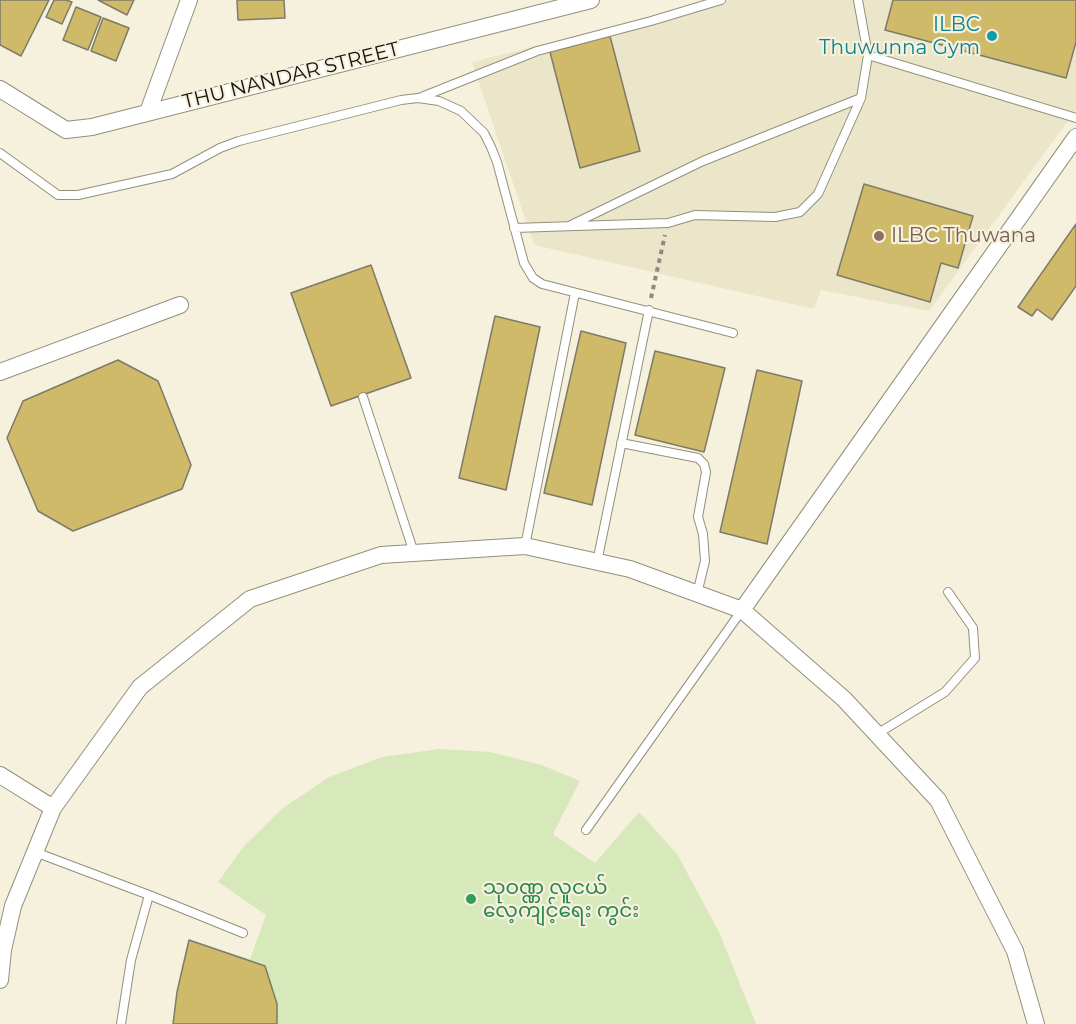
<!DOCTYPE html>
<html>
<head>
<meta charset="utf-8">
<style>
	body { margin:0 }
	canvas { display:block; background:#f6f1dd }
</style>
</head>
<body>
<canvas width="1076" height="1024"></canvas>
<script>
const g = document.querySelector('canvas').getContext('2d');
g.lineJoin = 'round';
function fill(path, color) {
  g.fillStyle = color;
  g.fill(path, 'evenodd');
}
function shape(rows) {
  const path = new Path2D();
  for (const r of rows) {
    path.moveTo(r[0], r[1]);
    for (let i = 2; i < r.length; i += 2) path.lineTo(r[i], r[i + 1]);
  }
  return path;
}
function stroke(path, color, width, dash) {
  g.strokeStyle = color;
  g.lineWidth = width;
  g.lineCap = dash ? 'butt' : 'round';
  g.setLineDash(dash || []);
  g.stroke(path);
}
function drawText(font, color, halo, rows, align = 'center') {
  g.font = font + ' Montserrat,"Noto Sans Myanmar",sans-serif';
  g.lineWidth = 4.5;
  g.setLineDash([]);
  g.textBaseline = 'middle';
  g.strokeStyle = halo;
  g.fillStyle = color;
  for (const [text, x, y, turn = 0] of rows) {
    g.save();
    g.translate(x, y);
    g.rotate((+turn || 0) * Math.PI / 180);
    g.textAlign = isNaN(turn) ? turn : align;
    if (halo) g.strokeText(text, 0, 0);
    g.fillText(text, 0, 0);
    g.restore();
  }
}
fill(shape([
	[720,0,1076,0,1076,110,929,311,821,290,814,309,534,245,472,62]
]), '#ebe5c9');
fill(shape([
	[439,749,490,752,542,765,580,781,553,834,595,863,639,812,677,854,719,932,756,1024,173,1024,177,992,189,940,250,959,266,915,218,882,244,846,283,808,329,777,382,757]
]), '#d7e9ba');
const building = shape([
	[0,0,49,0,21,56,0,45,0,0],
	[54,0,66,0,72,2,62,24,46,17,54,0],
	[98,0,134,0,127,15,98,0],
	[237,0,284,0,285,18,238,20,237,0],
	[893,0,1076,0,1076,42,1066,78,885,30,893,0],
	[76,7,101,17,88,50,63,40,76,7],
	[103,18,129,28,116,61,91,51,103,18],
	[610,36,640,151,580,168,550,52,610,36],
	[864,184,973,216,958,268,941,263,930,302,837,275,864,184],
	[1076,224,1076,286,1052,320,1037,309,1032,316,1018,307,1076,224],
	[371,265,411,378,331,406,291,293,371,265],
	[495,316,540,327,506,490,459,478,495,316],
	[581,331,626,343,592,505,544,493,581,331],
	[655,351,725,368,704,452,635,435,655,351],
	[118,360,158,381,191,465,182,489,73,531,38,511,7,438,23,401,118,360],
	[757,370,802,381,767,544,720,532,757,370],
	[189,940,265,966,277,1004,277,1024,173,1024,177,992,189,940]
]);
fill(building, '#ceba69');
stroke(building, '#7f7a69', 1.5);
const service = shape([
	[868,55,1076,118],
	[419,98,537,51,651,21,721,0],
	[0,153,58,195,78,195,172,174,220,148,239,141,401,100,418,98,439,101,461,111,484,133,491,147,497,162,524,263,533,278,542,284,733,333],
	[571,225,703,161,861,98],
	[514,228,668,223,695,215,775,217,800,212,818,194,861,98,868,55,858,0],
	[363,397,414,553],
	[621,443,698,458,704,464,706,472,698,517,703,534,705,561,697,594],
	[525,546,575,293],
	[597,562,649,310],
	[877,734,945,692,975,658,973,628,948,592],
	[586,830,742,610],
	[35,852,149,895,243,933],
	[121,1024,131,960,149,895]
]);
const minor = shape([
	[0,89,66,130,92,127,591,0],
	[148,112,189,0],
	[0,372,180,305],
	[742,610,1076,137],
	[0,775,53,808],
	[0,980,3,950,13,906,53,808,140,687,250,599,381,555,525,546,630,569,742,610,844,699,938,800,1015,951,1036,1024]
]);
stroke(service, '#948f7d', 10);
stroke(minor, '#948f7d', 18);
stroke(shape([
	[651,298,665,235]
]), '#8e8a7c', 4, [4.5, 4.5]);
stroke(service, '#fff', 8);
stroke(minor, '#fff', 16);
for (const [x, y, r, color] of [
	[992,36,6,"#0f9aa8"],
	[879,236,6,"#8d6e63"],
	[471,899,6,"#2e9e5b"]
]) {
  const dot = new Path2D();
  dot.arc(x, y, r, 0, 2 * Math.PI);
  g.fillStyle = color;
  g.fill(dot);
  stroke(dot, '#f6f1dd', 2);
}
drawText('20px', '#0d838f', '#f6f1dd', [
	["ILBC",980,25],
	["Thuwunna Gym",980,48]
], 'right');
drawText('20px', '#17150e', '#f6f1dd', [
	["THU NANDAR STREET",291,76,-14]
]);
drawText('20px', '#785e54', '#f6f1dd', [
	["ILBC Thuwana",891,236]
], 'left');
drawText('20px', '#27864d', '#f6f1dd', [
	["သုဝဏ္ဏ လူငယ်",483,888],
	["လေ့ကျင့်ရေး ကွင်း",483,911]
], 'left');
</script>
</body>
</html>
